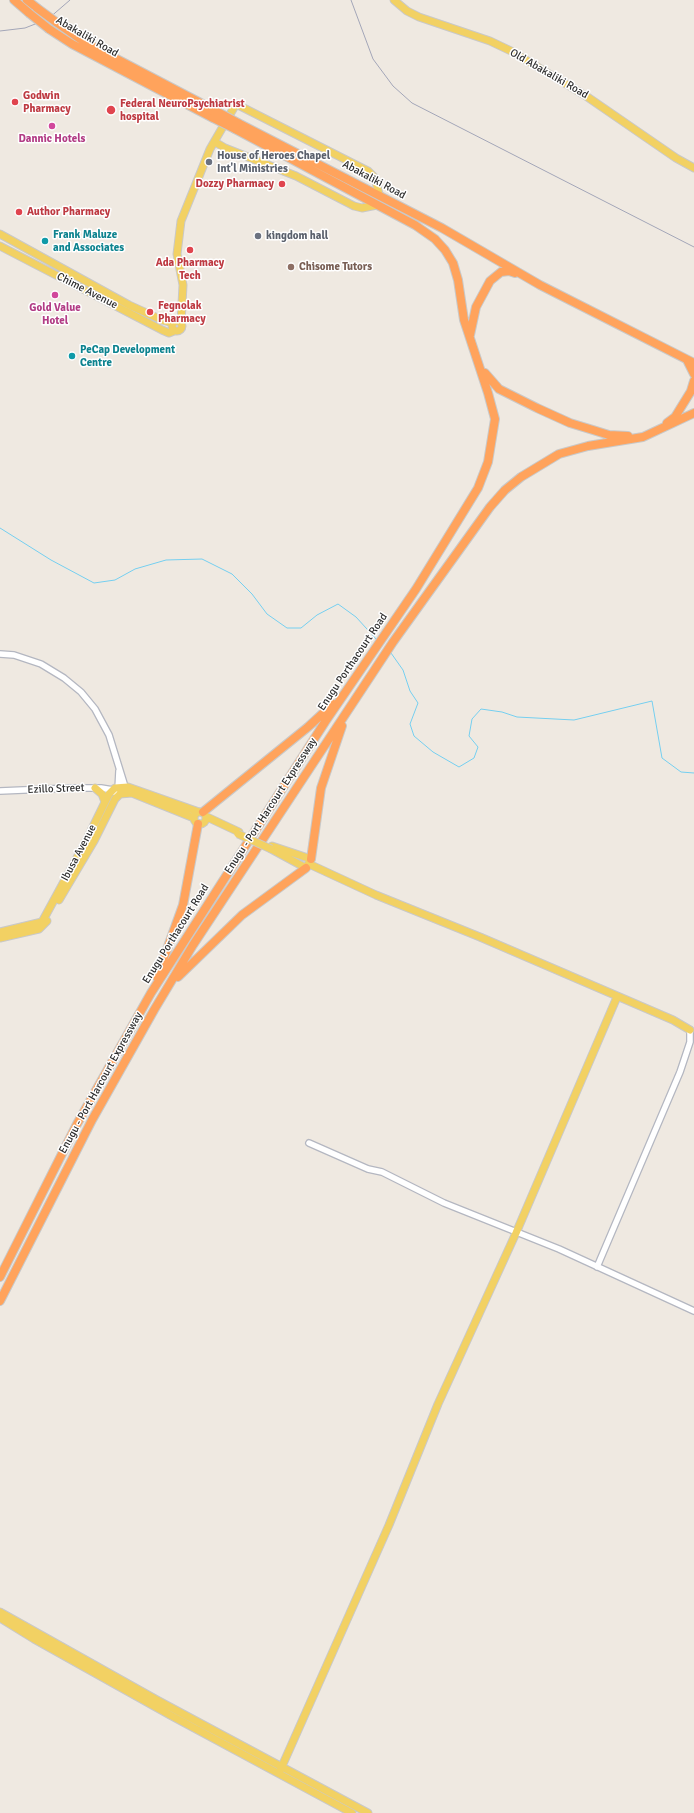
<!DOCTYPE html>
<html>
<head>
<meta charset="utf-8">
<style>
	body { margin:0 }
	canvas { display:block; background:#efe9e1 }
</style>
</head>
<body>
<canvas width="694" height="1813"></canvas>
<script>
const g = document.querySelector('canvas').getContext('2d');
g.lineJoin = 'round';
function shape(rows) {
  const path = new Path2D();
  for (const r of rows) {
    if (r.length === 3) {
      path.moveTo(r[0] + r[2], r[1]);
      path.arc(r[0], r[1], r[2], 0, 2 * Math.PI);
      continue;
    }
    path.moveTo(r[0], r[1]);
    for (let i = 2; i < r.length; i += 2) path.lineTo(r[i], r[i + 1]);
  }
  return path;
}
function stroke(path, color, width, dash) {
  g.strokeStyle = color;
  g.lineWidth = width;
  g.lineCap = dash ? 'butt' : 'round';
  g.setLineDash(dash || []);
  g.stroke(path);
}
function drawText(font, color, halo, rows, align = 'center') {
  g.font = font + ' Signika,sans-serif';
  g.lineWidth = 3;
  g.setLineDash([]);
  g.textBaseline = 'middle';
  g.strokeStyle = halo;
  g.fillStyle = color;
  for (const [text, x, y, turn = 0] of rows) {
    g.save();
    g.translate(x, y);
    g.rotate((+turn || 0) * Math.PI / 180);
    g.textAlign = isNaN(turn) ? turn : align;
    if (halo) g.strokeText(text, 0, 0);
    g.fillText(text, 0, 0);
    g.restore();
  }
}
stroke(shape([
	[0,528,51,560,94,583,115,580,135,569,166,560,202,559,232,574,252,594,267,614,287,628,301,628,317,615,338,604,356,617,377,640],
	[391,653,403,670,410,691,418,703,410,724,414,736,433,752,459,767,474,758,478,747,469,736,472,719,481,709,502,712,517,717,574,720,652,701,662,758,681,772,694,773]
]), '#75cff0', 1);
const minor = shape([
	[0,654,14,655,41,664,64,678,81,692,95,709,109,735,126,790],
	[118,790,119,771],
	[0,791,70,788,101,788,113,790,114,792],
	[309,1143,368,1169,382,1172,444,1203,559,1249,694,1311],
	[597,1267,680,1072,690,1042,690,1030]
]);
const major = shape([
	[394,0,407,11,419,17,490,41,511,51,586,96,676,158,694,168],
	[215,142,225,148,296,176,354,206,362,208,377,205],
	[0,234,129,305,162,320,173,323],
	[0,246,162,330,169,333,174,331],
	[177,326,5],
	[181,323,183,285,177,254,181,221,210,149,236,104,368,171,375,178,379,194],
	[95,788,102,794,105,802],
	[200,818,6],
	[207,817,239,832],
	[271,849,306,868,311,859,272,846],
	[309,864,376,895,480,937,673,1020,690,1030],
	[59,900,94,841,115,799,120,794,132,793,194,818],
	[0,932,42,922,85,843,109,794,115,788,128,787,199,812],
	[0,938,39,929,47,921],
	[0,1612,157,1700,368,1813],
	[0,1618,34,1639,170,1715,352,1813],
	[279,1773,389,1525,438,1404,516,1233,617,997]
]);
const highway = shape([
	[14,0,29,13],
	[27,0,37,8],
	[56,22,83,41,109,55,216,111],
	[49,29,72,44,213,118],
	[238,123,442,228,540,285,694,363],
	[470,335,476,307,490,281,501,272,509,271,515,273],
	[687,360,694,374],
	[485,373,499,389,537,408,570,423,593,430,609,435,628,436],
	[667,423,675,417,691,391,694,381],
	[203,812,308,727,333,704],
	[311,859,321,788,342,726],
	[157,977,183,905,198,824],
	[178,977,242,915,306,868],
	[0,1277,77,1124,151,993,325,722,416,589,478,488,488,462,495,419,488,393,464,320,458,280,453,263,445,250,435,239,415,225,235,129],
	[0,1301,92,1120,154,1010,193,945,393,642,490,507,505,490,521,477,559,454,588,446,643,437,694,413]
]);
stroke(minor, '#b4b7c1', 8);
stroke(major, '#c9c9c9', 9);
stroke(highway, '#c9c9c9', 10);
stroke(minor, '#fff', 5.5);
stroke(major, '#f2d163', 7);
stroke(highway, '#ffa35c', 8);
stroke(shape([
	[351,0,373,59,393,86,412,103,694,247],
	[0,31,25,28,48,19,70,0]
]), '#a3a6b8', 1);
const majorBridge = shape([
	[238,834,271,849]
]);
const highwayBridge = shape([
	[37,8,56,22],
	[29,13,49,29],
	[216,111,238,123],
	[213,118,235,129]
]);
stroke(majorBridge, '#c9c9c9', 9, []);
stroke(highwayBridge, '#c9c9c9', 10, []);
stroke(majorBridge, '#f2d163', 7);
stroke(highwayBridge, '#ffa35c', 8);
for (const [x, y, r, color] of [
	[15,102,4,"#e0444e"],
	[111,110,5,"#e0444e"],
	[52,126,4,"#d1479c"],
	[209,162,4,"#6b7280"],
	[282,184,4,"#e0444e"],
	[19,212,4,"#e0444e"],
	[258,236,4,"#6b7280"],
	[45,241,4,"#0f9aa8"],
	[190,250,4,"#e0444e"],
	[291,267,4,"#8d6e63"],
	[55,295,4,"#d1479c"],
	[150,312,4,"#e0444e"],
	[72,356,4,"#0f9aa8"]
]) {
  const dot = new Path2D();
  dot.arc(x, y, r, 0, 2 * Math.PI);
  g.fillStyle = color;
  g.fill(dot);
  stroke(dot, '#fff', 1.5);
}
drawText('11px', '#2e2e2e', '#fff', [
	["Abakaliki Road",87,37,30],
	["Old Abakaliki Road",549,74,30],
	["Abakaliki Road",374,180,28],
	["Chime Avenue",87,291,27],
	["Enugu Porthacourt Road",353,662,-56],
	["Ezillo Street",56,789,-2],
	["Enugu - Port Harcourt Expressway",271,806,-57],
	["Ibusa Avenue",79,853,-62],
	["Enugu Porthacourt Road",176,934,-58],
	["Enugu - Port Harcourt Expressway",101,1083,-61]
]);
drawText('bold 11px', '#be3a42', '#fff', [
	["Godwin",23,96],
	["Pharmacy",23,109],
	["Federal NeuroPsychiatrist",120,104],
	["hospital",120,117],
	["Dozzy Pharmacy",274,184,"right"],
	["Author Pharmacy",27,212],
	["Ada Pharmacy",190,263,"center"],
	["Tech",190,276,"center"],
	["Fegnolak",158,306],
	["Pharmacy",158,319]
], 'left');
drawText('bold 11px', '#b23c85', '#fff', [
	["Dannic Hotels",52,139],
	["Gold Value",55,308],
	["Hotel",55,321]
]);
drawText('bold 11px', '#5b616d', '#fff', [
	["House of Heroes Chapel",217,156],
	["Int'l Ministries",217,169],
	["kingdom hall",266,236]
], 'left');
drawText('bold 11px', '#0d838f', '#fff', [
	["Frank Maluze",53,235],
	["and Associates",53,248],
	["PeCap Development",80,350],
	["Centre",80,363]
], 'left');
drawText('bold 11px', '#785e54', '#fff', [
	["Chisome Tutors",299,267]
], 'left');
</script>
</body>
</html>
